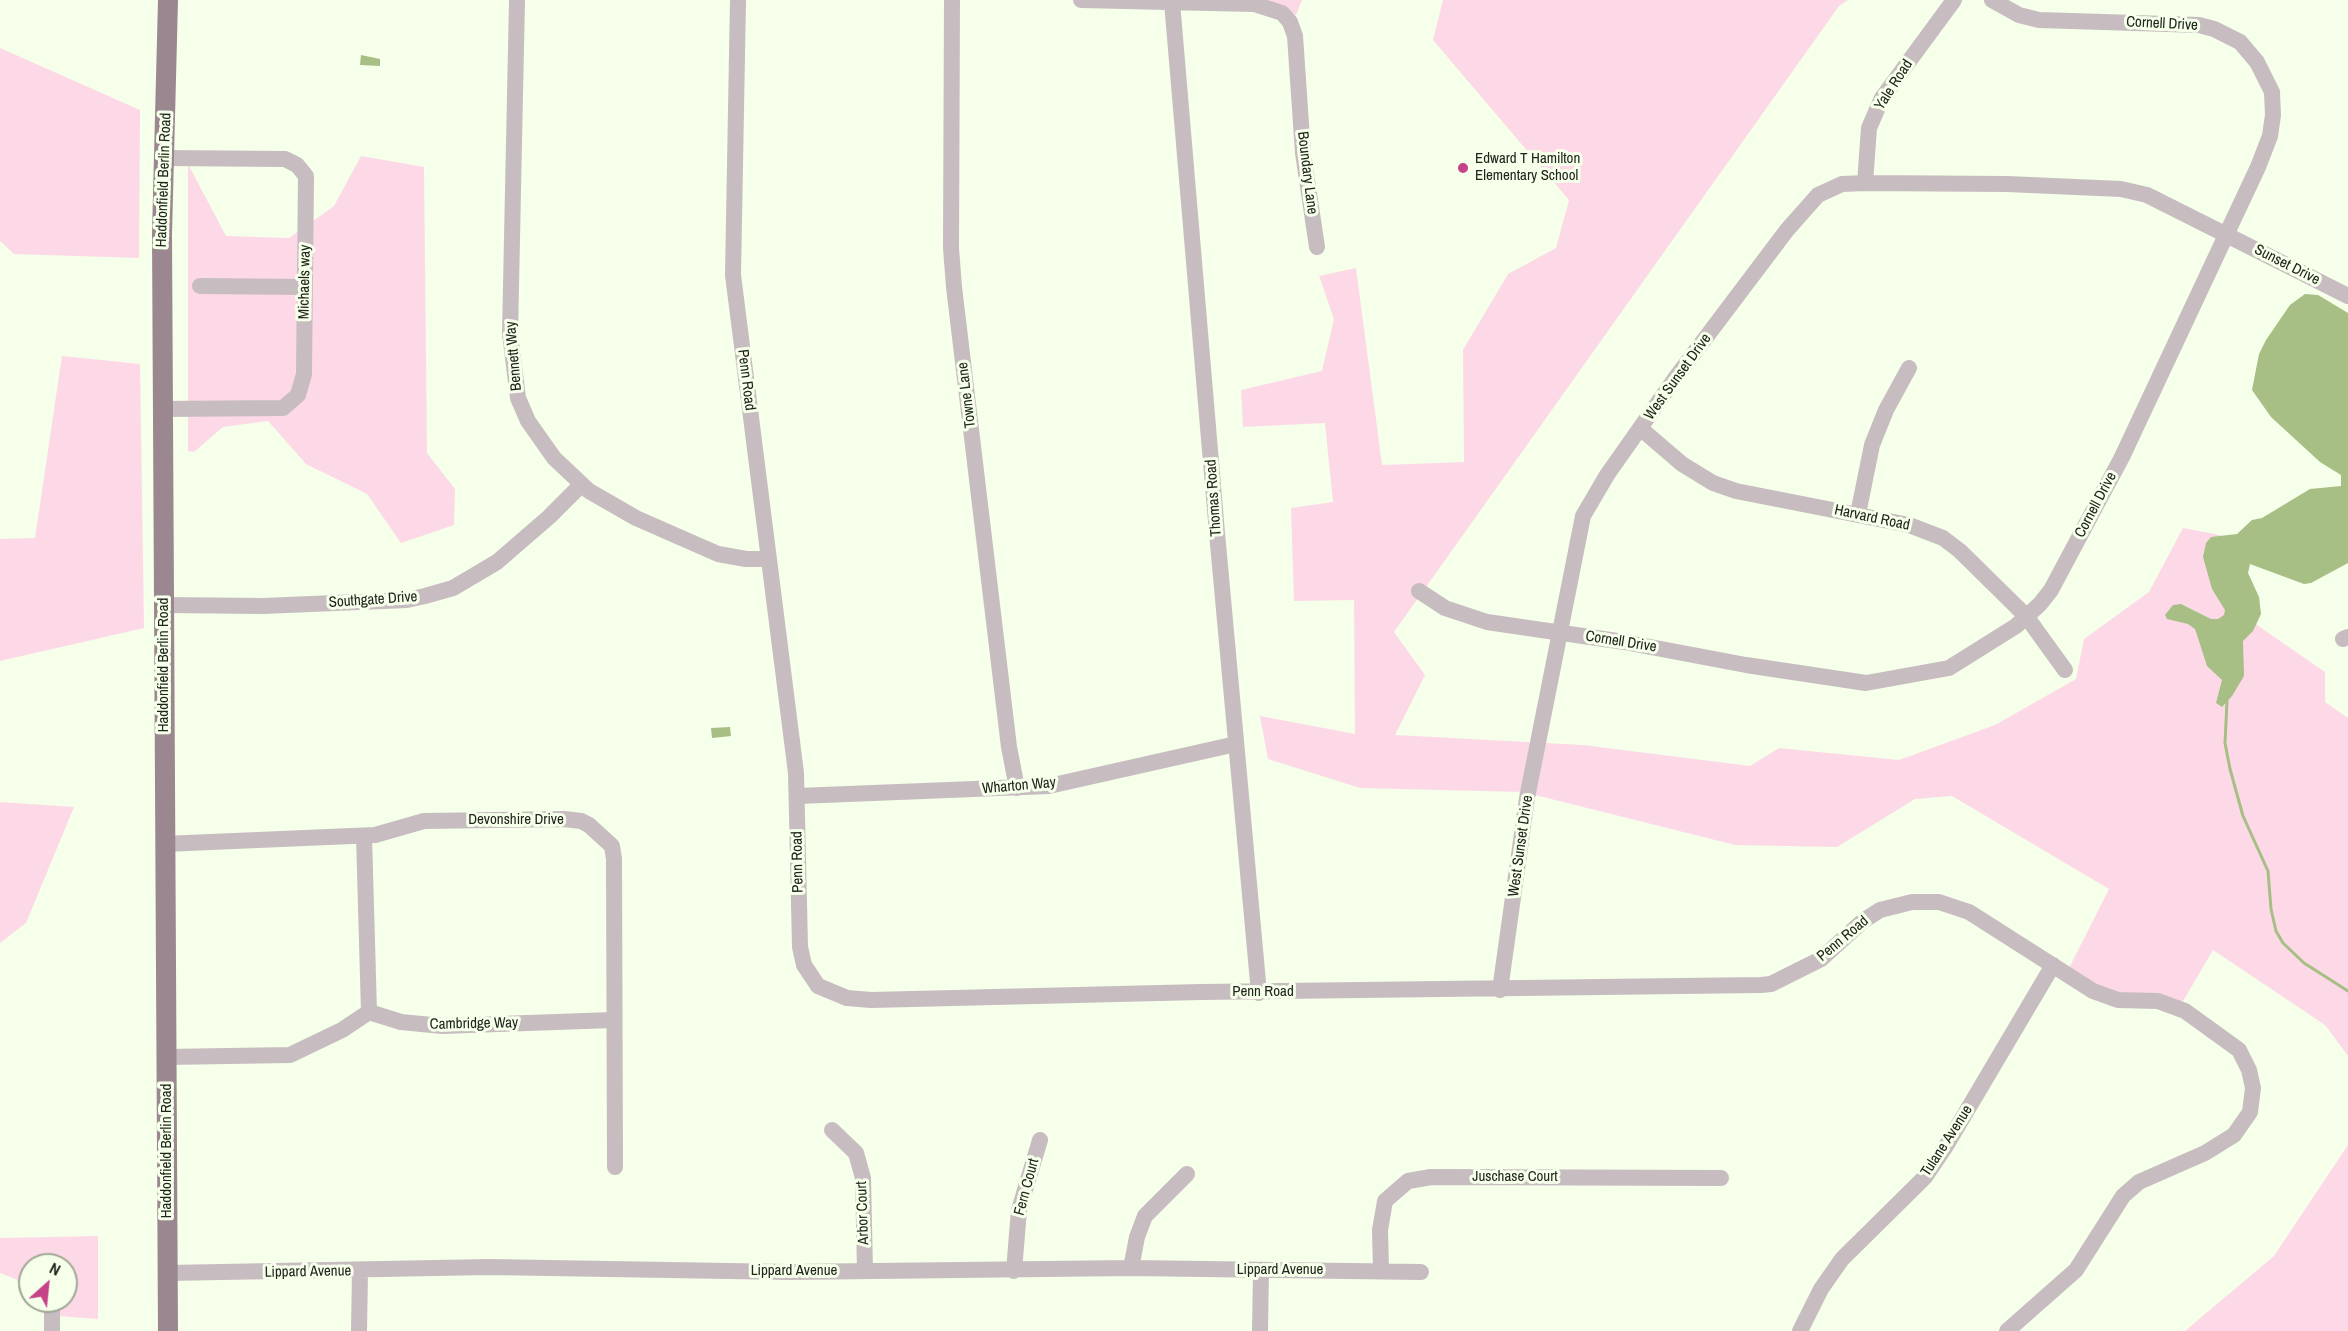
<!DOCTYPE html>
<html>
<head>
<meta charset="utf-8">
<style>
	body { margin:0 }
	#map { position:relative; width:2348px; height:1331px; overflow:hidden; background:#f5ffe9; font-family:"Archivo Narrow",sans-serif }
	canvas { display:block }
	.north { position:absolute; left:18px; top:1253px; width:60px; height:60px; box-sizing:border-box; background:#f5ffe9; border:2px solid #a0a797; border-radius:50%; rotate:27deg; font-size:16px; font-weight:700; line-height:24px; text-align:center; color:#20241c }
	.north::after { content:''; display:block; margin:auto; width:21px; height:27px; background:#c54289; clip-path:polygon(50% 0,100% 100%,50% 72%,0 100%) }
</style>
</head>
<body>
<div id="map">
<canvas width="2348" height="1331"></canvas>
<div class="north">N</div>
</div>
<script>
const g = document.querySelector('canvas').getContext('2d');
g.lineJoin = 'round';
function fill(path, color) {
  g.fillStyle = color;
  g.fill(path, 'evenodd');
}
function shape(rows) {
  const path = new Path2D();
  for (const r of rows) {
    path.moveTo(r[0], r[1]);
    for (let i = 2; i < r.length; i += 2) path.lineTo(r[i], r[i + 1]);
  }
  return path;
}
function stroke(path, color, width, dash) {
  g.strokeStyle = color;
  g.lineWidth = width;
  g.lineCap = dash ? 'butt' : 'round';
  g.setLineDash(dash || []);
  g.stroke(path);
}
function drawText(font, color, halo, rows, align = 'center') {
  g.font = font + ' "Archivo Narrow",sans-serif';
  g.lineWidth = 6;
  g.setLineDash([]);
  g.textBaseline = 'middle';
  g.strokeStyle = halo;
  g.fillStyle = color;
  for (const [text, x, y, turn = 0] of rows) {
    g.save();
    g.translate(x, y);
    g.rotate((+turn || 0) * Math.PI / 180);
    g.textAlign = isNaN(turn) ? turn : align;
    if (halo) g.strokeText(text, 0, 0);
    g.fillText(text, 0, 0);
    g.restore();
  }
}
fill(shape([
	[1270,0,1302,0,1296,15,1270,5],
	[1443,0,1848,0,1839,6,1394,632,1425,675,1395,735,1583,745,1750,766,1779,748,1899,760,1995,725,2076,679,2084,639,2149,592,2183,528,2220,535,2257,625,2325,672,2325,702,2348,718,2348,1056,2325,1025,2213,950,2179,1008,2092,993,2066,974,2109,889,1952,796,1915,799,1837,847,1735,845,1523,792,1360,788,1268,759,1260,716,1355,734,1354,600,1294,601,1291,508,1333,502,1325,423,1243,427,1241,390,1322,371,1334,319,1319,276,1356,268,1382,465,1464,462,1463,350,1508,274,1556,248,1569,200,1433,40],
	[0,48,140,110,139,258,14,254,0,241],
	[361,156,424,167,427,453,455,489,454,525,401,543,367,494,306,464,268,421,223,427,194,452,188,451,188,164,226,236,289,238,334,206],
	[62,356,140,364,144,628,0,661,0,539,35,538],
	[0,802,74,807,26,923,0,943],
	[2348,1145,2348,1331,2185,1331,2274,1256],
	[98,1236,98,1319,45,1315,45,1301,66,1301,66,1265,30,1265,30,1285,0,1273,0,1238]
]), '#fdd9e8');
fill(shape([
	[361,55,380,59,380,66,360,65],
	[2305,294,2318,295,2348,313,2348,563,2311,583,2304,584,2250,564,2248,573,2259,597,2261,614,2253,631,2243,641,2244,676,2232,696,2222,707,2216,703,2222,680,2207,666,2195,629,2188,624,2167,619,2165,615,2173,605,2181,604,2211,619,2218,619,2224,615,2225,610,2212,589,2203,557,2206,543,2211,537,2237,534,2252,520,2262,518,2310,489,2341,486,2341,475,2320,462,2271,417,2252,390,2259,354,2266,340,2290,305],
	[730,727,731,736,712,738,711,728]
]), '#a7be84');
stroke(shape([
	[2227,701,2225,743,2230,769,2243,816,2268,871,2271,909,2276,931,2283,943,2304,963,2348,991]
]), '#a7be84', 3);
stroke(shape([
	[517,0,510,334,518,398,528,421,554,458,589,491,636,518,718,554,746,559,769,559],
	[738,0,733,275,796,773,800,947,804,965,818,986,847,998,871,1000,1201,992,1761,985,1771,984,1821,959,1863,921,1880,910,1912,902,1939,902,1969,912,2093,991,2118,1000,2158,1001,2185,1011,2239,1050,2249,1070,2253,1088,2250,1112,2234,1135,2205,1153,2139,1182,2123,1196,2076,1270,2007,1331],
	[952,0,951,248,954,287,1009,747,1017,788],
	[1081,0,1254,4,1282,13,1290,22,1295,36,1303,153,1317,247],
	[1172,2,1217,533,1259,993],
	[1865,183,1869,128,1882,98,1954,0],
	[200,286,305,287],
	[163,409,283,408,298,395,304,374,306,176,297,165,285,159,164,158],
	[1640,428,1682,464,1713,483,1736,491,1909,525,1943,538,1960,551,2026,616,2065,670],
	[1858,514,1872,445,1886,410,1909,368],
	[1419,591,1445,608,1487,622,1624,642,1746,665,1866,683,1949,668,2016,626,2040,604,2051,590,2122,457,2258,167,2270,136,2273,115,2272,92,2257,62,2240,42,2214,29,2199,25,2039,20,2019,15,1992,0],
	[164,605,263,606,407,600,425,596,453,588,497,562,549,517,581,485],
	[2343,639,2348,637],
	[798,796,1049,786,1236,744],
	[364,836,369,1012],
	[164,844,375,835,424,821,564,819,581,821,589,825,612,846,614,859,615,1167],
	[1500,990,1527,798,1583,516,1607,475,1676,377,1787,230,1818,195,1842,184,1865,183,2007,184,2121,189,2147,195,2348,296],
	[369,1012,401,1022,442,1026,613,1020],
	[167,1057,290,1055,342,1030,369,1012],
	[832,1130,856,1153,863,1178,865,1271],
	[1131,1268,1137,1237,1145,1216,1187,1174],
	[1381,1270,1380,1230,1385,1201,1408,1181,1431,1177,1721,1178],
	[1014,1271,1019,1210,1040,1140],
	[168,1273,489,1267,788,1272,1131,1268,1421,1272],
	[52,1331,52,1306],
	[359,1331,360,1271],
	[1260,1331,1261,1270],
	[1800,1331,1821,1289,1842,1259,1925,1177,1946,1146,2053,965]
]), '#c7bcc0', 16);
stroke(shape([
	[168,0,162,234,168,1331]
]), '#9a878f', 20);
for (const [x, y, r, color] of [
	[1463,168,6,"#c54289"]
]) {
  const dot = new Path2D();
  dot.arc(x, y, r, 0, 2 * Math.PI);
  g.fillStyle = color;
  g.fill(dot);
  stroke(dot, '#f5ffe9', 2);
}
drawText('15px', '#20241c', '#f5ffe9', [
	["Cornell Drive",2162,24,3],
	["Yale Road",1894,85,-57],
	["Boundary Lane",1307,173,83],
	["Haddonfield Berlin Road",164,180,-88],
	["Sunset Drive",2287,265,27],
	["Michaels way",305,282,-89],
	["Bennett Way",514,356,-95],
	["West Sunset Drive",1678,377,-54],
	["Penn Road",746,380,83],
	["Towne Lane",967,395,-97],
	["Thomas Road",1214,498,-94],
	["Cornell Drive",2096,505,-62],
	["Harvard Road",1872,518,12],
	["Southgate Drive",373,600,-4],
	["Cornell Drive",1621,642,9],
	["Haddonfield Berlin Road",164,665,-90],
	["Wharton Way",1019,786,-5],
	["Devonshire Drive",516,820],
	["West Sunset Drive",1521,846,-82],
	["Penn Road",798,862,-91],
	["Penn Road",1843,939,-40],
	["Penn Road",1263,992],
	["Cambridge Way",474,1024,-1],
	["Tulane Avenue",1947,1141,-57],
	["Haddonfield Berlin Road",167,1151,-90],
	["Juschase Court",1515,1177],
	["Fern Court",1027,1187,-75],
	["Arbor Court",863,1213,-92],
	["Lippard Avenue",1280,1270],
	["Lippard Avenue",794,1271],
	["Lippard Avenue",308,1272,-1]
]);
drawText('15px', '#20241c', '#f5ffe9', [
	["Edward T Hamilton",1475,159],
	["Elementary School",1475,176]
], 'left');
</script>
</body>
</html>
